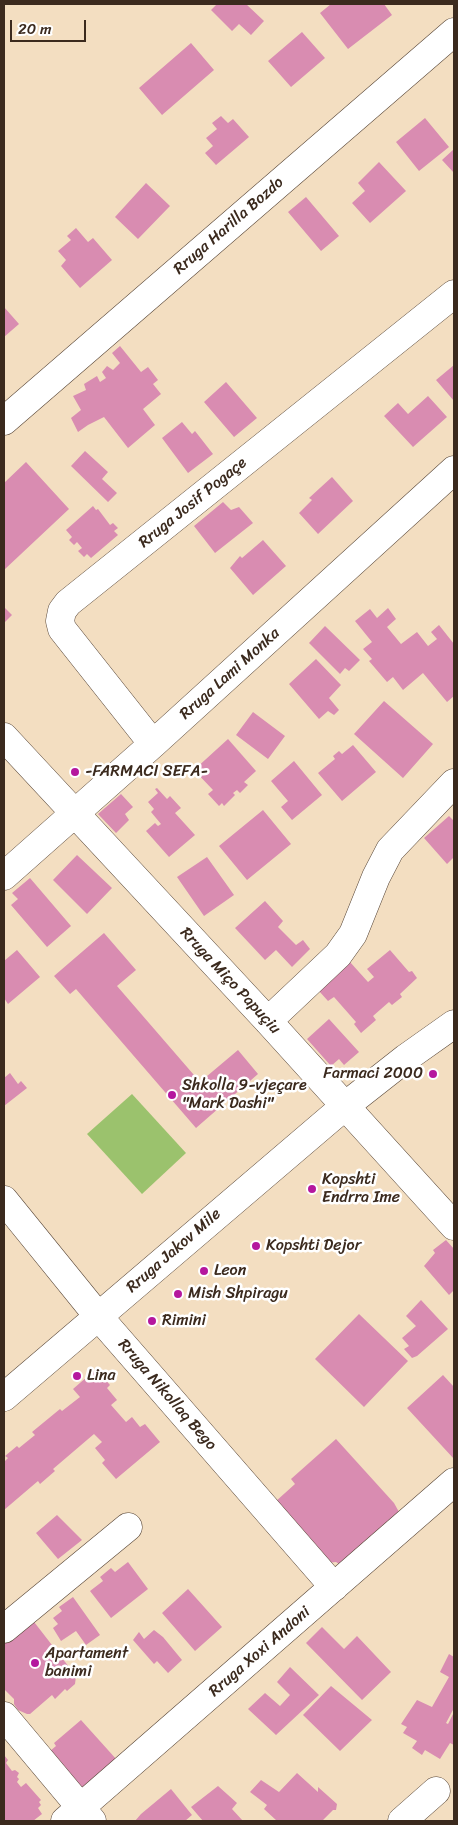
<!DOCTYPE html>
<html>
<head>
<meta charset="utf-8">
<style>
	body { margin:0 }
	#map { position:relative; width:458px; height:1825px; overflow:hidden; background:#f3dec1; font-family:Sriracha,sans-serif }
	canvas { display:block }
	.frame { position:absolute; inset:0; border:5px solid #3b2a1e; pointer-events:none }
	.scale { position:absolute; left:10px; top:20px; width:76px; height:22px; box-sizing:border-box; border:2px solid #3b2a1e; border-top:0; padding-left:6px; font-size:15px; line-height:18px; white-space:nowrap; color:#3b2a1e; -webkit-text-stroke:4px #fff; paint-order:stroke }
</style>
</head>
<body>
<div id="map">
<canvas width="458" height="1825"></canvas>
<div class="frame"></div>
<div class="scale">20 m</div>
</div>
<script>
const g = document.querySelector('canvas').getContext('2d');
g.lineJoin = 'round';
function fill(path, color) {
  g.fillStyle = color;
  g.fill(path, 'evenodd');
}
function shape(rows) {
  const path = new Path2D();
  for (const r of rows) {
    path.moveTo(r[0], r[1]);
    for (let i = 2; i < r.length; i += 2) path.lineTo(r[i], r[i + 1]);
  }
  return path;
}
function stroke(path, color, width, dash) {
  g.strokeStyle = color;
  g.lineWidth = width;
  g.lineCap = dash ? 'butt' : 'round';
  g.setLineDash(dash || []);
  g.stroke(path);
}
function drawText(font, color, halo, rows, align = 'center') {
  g.font = font + ' Sriracha,sans-serif';
  g.lineWidth = 5;
  g.setLineDash([]);
  g.textBaseline = 'middle';
  g.strokeStyle = halo;
  g.fillStyle = color;
  for (const [text, x, y, turn = 0] of rows) {
    g.save();
    g.translate(x, y);
    g.rotate((+turn || 0) * Math.PI / 180);
    g.textAlign = isNaN(turn) ? turn : align;
    if (halo) g.strokeText(text, 0, 0);
    g.fillText(text, 0, 0);
    g.restore();
  }
}
fill(shape([
	[132,1094,186,1153,142,1194,87,1134]
]), '#9bc26d');
fill(shape([
	[217,4,246,4,264,21,251,35,239,24,232,31,211,10],
	[331,4,384,4,392,15,348,49,320,13],
	[302,32,325,58,291,87,268,61],
	[191,43,214,70,162,115,139,88],
	[221,116,228,123,233,119,249,137,216,165,205,153,213,146,206,138,217,129,212,123],
	[425,118,449,147,419,171,396,142],
	[454,149,454,173,442,160],
	[379,162,406,191,370,223,352,203,365,191,358,183],
	[146,183,170,206,138,239,115,217],
	[306,197,339,236,321,251,288,212],
	[76,228,88,242,93,238,112,260,80,288,61,266,66,260,58,251,71,240,67,236],
	[4,307,19,324,4,337],
	[120,346,141,372,148,367,158,380,153,384,161,394,143,409,155,425,128,448,104,417,88,425,78,432,71,418,81,410,73,396,86,390,84,384,97,376,100,382,106,378,102,372,107,366,113,370,120,363,112,353],
	[454,365,454,401,436,380],
	[226,382,257,418,234,437,204,402],
	[428,396,447,417,413,447,384,416,398,403,408,414],
	[182,422,192,434,195,431,213,454,188,473,162,438],
	[85,451,108,472,102,479,117,493,108,502,71,466],
	[26,462,69,509,4,570,4,483],
	[332,477,353,501,318,534,299,513,312,500,309,498],
	[223,502,231,510,239,507,253,523,215,553,194,526],
	[93,506,96,510,98,509,110,525,113,523,118,528,114,531,118,535,91,558,87,554,84,557,78,551,82,548,77,542,74,545,69,540,72,537,66,530],
	[263,540,286,566,253,595,230,568,240,556,242,558],
	[4,607,12,615,4,623],
	[388,608,396,619,387,627,401,644,417,632,428,646,437,639,431,632,439,625,454,644,454,696,447,702,423,673,403,690,393,677,387,682,369,661,372,659,363,649,372,642,355,621,370,609,377,618],
	[325,626,360,660,349,671,345,668,340,674,309,643],
	[316,659,341,685,329,698,339,710,334,715,328,711,319,719,289,684],
	[384,701,433,744,403,778,354,734],
	[253,712,285,736,268,759,236,735],
	[228,739,256,771,244,782,248,785,240,793,237,790,233,793,235,795,224,806,222,803,219,806,208,794,213,790,194,770],
	[353,745,376,772,342,801,318,773,335,759,333,756,339,751,342,754],
	[294,761,322,795,292,820,281,807,288,801,271,781],
	[157,788,167,799,170,796,181,808,175,813,195,835,169,857,146,831,155,823,158,826,161,824,151,812,154,809,148,802,158,793,155,789],
	[121,794,133,807,125,814,129,820,116,833,98,814],
	[263,810,291,844,247,880,219,846],
	[449,816,454,821,454,857,447,864,424,838],
	[77,855,112,888,87,914,53,880],
	[207,857,234,895,204,916,177,877],
	[30,878,71,926,47,947,11,905,18,899,12,893],
	[265,901,283,921,278,927,296,945,303,940,310,949,292,967,276,950,265,960,235,928],
	[104,933,136,970,117,986,200,1082,238,1050,258,1074,196,1128,76,989,70,994,54,976],
	[17,950,40,977,8,1004,4,998,4,961],
	[390,950,409,972,412,971,417,978,400,994,402,997,392,1005,389,1002,373,1016,376,1020,361,1033,354,1024,356,1022,334,997,328,1001,319,991,350,962,368,982,374,977,367,969],
	[329,1019,359,1052,344,1065,339,1059,331,1066,307,1039],
	[10,1073,18,1084,21,1081,27,1088,4,1106,4,1078],
	[446,1240,454,1249,454,1290,449,1295,424,1266,435,1253,433,1250],
	[421,1300,448,1329,417,1356,412,1358,404,1349,409,1346,402,1338,416,1326,406,1316],
	[359,1314,408,1361,364,1407,315,1359],
	[96,1369,110,1385,107,1388,117,1400,111,1405,126,1422,132,1417,140,1427,145,1424,160,1442,116,1479,102,1463,105,1460,95,1448,102,1442,94,1434,53,1469,55,1471,40,1484,38,1481,4,1510,4,1462,8,1458,5,1456,17,1446,19,1448,35,1435,32,1432,60,1409,62,1411,80,1397,73,1389],
	[443,1375,454,1387,454,1459,407,1408],
	[336,1439,394,1503,399,1512,339,1564,336,1562,327,1563,275,1502,295,1484,291,1479],
	[57,1515,82,1540,58,1559,36,1533],
	[128,1562,148,1589,111,1618,90,1591,103,1581,100,1577,111,1568,115,1572],
	[188,1589,222,1627,195,1651,162,1613],
	[73,1597,100,1635,86,1645,76,1631,61,1641,53,1628,58,1624,53,1618,62,1611,59,1607],
	[31,1618,76,1676,75,1684,67,1691,65,1689,55,1699,52,1695,30,1714,27,1714,18,1710,14,1704,14,1699,4,1689,4,1640],
	[322,1627,344,1649,357,1636,391,1672,362,1700,306,1643],
	[154,1630,163,1637,182,1660,168,1673,157,1661,154,1664,133,1640,139,1632,144,1639],
	[449,1654,454,1657,454,1708,446,1723,448,1724,454,1712,454,1745,450,1743,440,1759,425,1750,422,1755,412,1748,417,1741,403,1733,407,1727,401,1724,417,1700,432,1707,449,1677,440,1672],
	[290,1667,319,1695,276,1735,248,1709,265,1693,280,1706,290,1695,277,1682],
	[331,1686,372,1720,340,1751,303,1715],
	[81,1720,117,1760,83,1789,50,1751,56,1746,54,1743],
	[4,1755,8,1760,6,1763,12,1771,15,1770,19,1773,17,1777,19,1779,17,1782,21,1787,26,1783,41,1800,39,1802,41,1805,38,1808,42,1814,33,1821,4,1821],
	[297,1773,318,1792,318,1787,337,1804,336,1810,333,1810,322,1821,277,1821,264,1809,267,1805,250,1792,261,1780,279,1792],
	[218,1786,237,1803,232,1809,243,1821,203,1821,191,1807],
	[171,1789,192,1815,185,1821,135,1821,141,1814]
]), '#d98cb1');
const minor = shape([
	[4,421,454,32],
	[4,737,268,1021,454,1226],
	[153,744,62,629,60,621,62,611,68,603,454,294],
	[4,876,153,744,454,470],
	[268,1021,338,955,353,934,376,877,390,850,454,783],
	[4,1200,98,1316,334,1587],
	[4,1629,128,1527],
	[4,1716,92,1821],
	[65,1821,454,1482],
	[402,1821,436,1791]
]);
const major = shape([
	[4,1397,345,1106,406,1058,454,1024]
]);
stroke(minor, '#574536', 29);
stroke(major, '#574536', 29);
stroke(minor, '#fff', 28);
stroke(major, '#fff', 28);
for (const [x, y, r, color] of [
	[75,772,5,"#b5179e"],
	[433,1074,5,"#b5179e"],
	[172,1095,5,"#b5179e"],
	[312,1189,5,"#b5179e"],
	[256,1246,5,"#b5179e"],
	[204,1271,5,"#b5179e"],
	[178,1294,5,"#b5179e"],
	[152,1321,5,"#b5179e"],
	[77,1376,5,"#b5179e"],
	[35,1663,5,"#b5179e"]
]) {
  const dot = new Path2D();
  dot.arc(x, y, r, 0, 2 * Math.PI);
  g.fillStyle = color;
  g.fill(dot);
  stroke(dot, '#fff', 2);
}
drawText('16px', '#3b2a1e', '#fff', [
	["Rruga Harilla Bozdo",229,226,-41],
	["Rruga Josif Pogaçe",193,503,-39],
	["Rruga Lami Monka",230,674,-42],
	["Rruga Miço Papuçiu",230,981,47],
	["Rruga Jakov Mile",174,1251,-41],
	["Rruga Nikollaq Bego",167,1395,49],
	["Rruga Xoxi Andoni",260,1652,-41]
]);
drawText('16px', '#3b2a1e', '#fff', [
	["-FARMACI SEFA-",85,772],
	["Farmaci 2000",423,1074,"right"],
	["Shkolla 9-vjeçare",182,1086],
	["\"Mark Dashi\"",182,1104],
	["Kopshti",322,1180],
	["Endrra Ime",322,1198],
	["Kopshti Dejor",266,1246],
	["Leon",214,1271],
	["Mish Shpiragu",188,1294],
	["Rimini",162,1321],
	["Lina",87,1376],
	["Apartament",45,1654],
	["banimi",45,1672]
], 'left');
</script>
</body>
</html>
